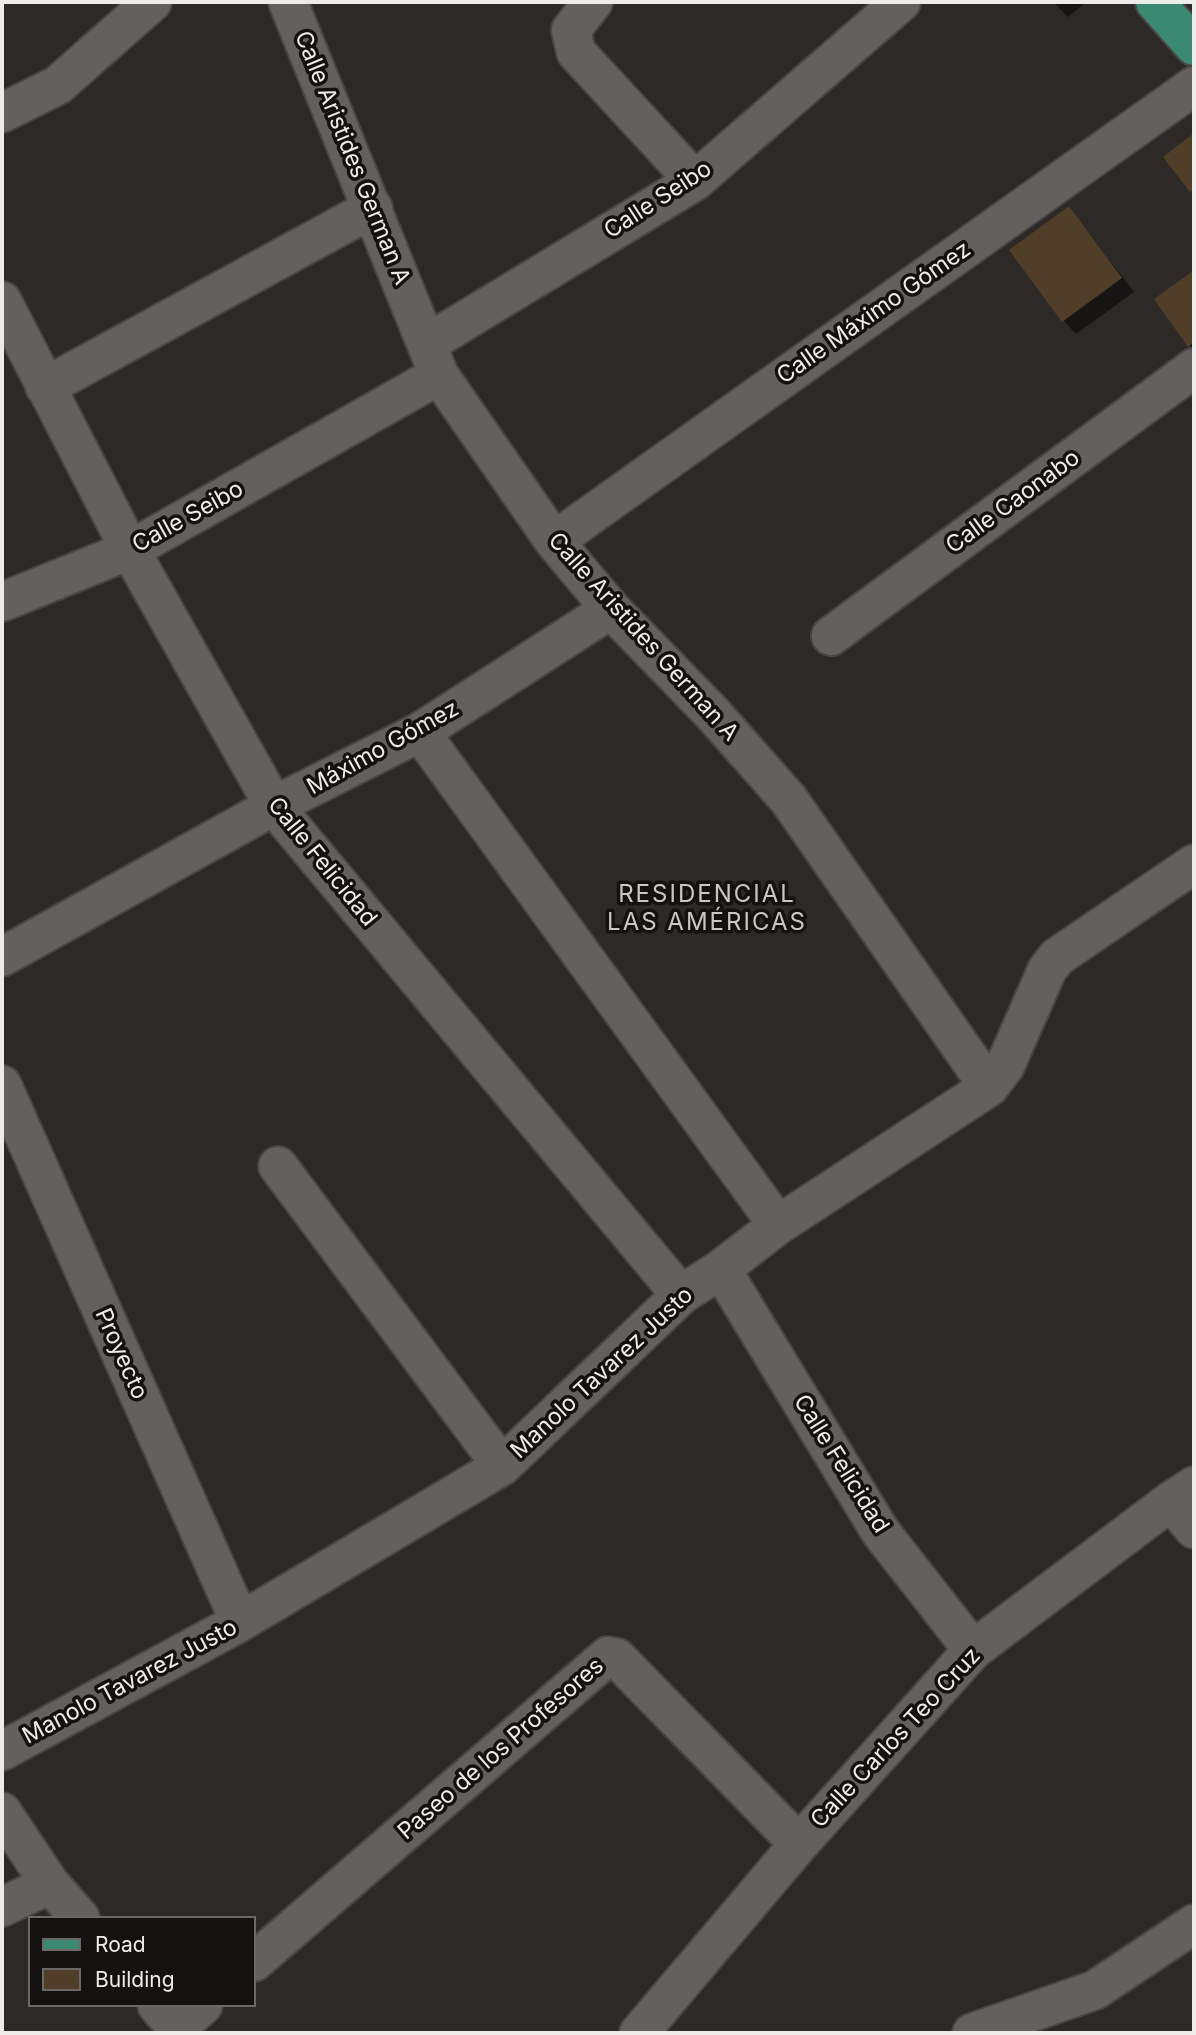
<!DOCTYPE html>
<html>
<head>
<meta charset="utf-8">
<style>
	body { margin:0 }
	#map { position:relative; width:1196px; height:2035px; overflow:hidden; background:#2c2927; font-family:Inter,sans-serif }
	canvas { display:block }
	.frame { position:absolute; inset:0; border:4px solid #eeeceb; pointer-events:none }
	.legend { position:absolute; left:28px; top:1916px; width:228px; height:91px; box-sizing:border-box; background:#131211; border:2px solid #6b6968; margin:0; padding:9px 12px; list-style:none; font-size:21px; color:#eeeceb }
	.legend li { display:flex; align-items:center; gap:14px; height:35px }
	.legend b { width:35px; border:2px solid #6b6968 }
</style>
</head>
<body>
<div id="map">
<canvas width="1196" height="2035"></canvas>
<div class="frame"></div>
<ul class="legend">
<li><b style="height:9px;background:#3c8971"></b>Road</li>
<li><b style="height:19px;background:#503e29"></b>Building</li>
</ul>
</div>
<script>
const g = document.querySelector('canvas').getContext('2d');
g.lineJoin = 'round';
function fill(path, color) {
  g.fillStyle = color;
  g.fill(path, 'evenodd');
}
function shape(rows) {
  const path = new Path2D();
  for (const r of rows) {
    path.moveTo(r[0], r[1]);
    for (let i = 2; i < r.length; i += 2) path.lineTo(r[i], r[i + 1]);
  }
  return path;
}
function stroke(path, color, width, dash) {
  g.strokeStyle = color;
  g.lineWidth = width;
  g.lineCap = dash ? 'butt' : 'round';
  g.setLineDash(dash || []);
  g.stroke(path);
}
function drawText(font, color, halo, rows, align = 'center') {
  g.font = font + ' Inter,sans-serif';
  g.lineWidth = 7;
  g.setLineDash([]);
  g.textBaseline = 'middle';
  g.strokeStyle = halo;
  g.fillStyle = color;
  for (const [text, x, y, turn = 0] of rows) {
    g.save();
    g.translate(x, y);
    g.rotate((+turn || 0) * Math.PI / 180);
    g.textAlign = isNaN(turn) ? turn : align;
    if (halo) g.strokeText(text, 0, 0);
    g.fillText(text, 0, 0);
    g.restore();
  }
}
fill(shape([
	[1053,2,1086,2,1068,17],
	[1069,208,1134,292,1076,334,1063,320],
	[1194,273,1194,351,1156,299]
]), '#0007');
fill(shape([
	[1194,133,1194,189,1190,192,1163,157],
	[1069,206,1122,278,1062,322,1009,250],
	[1194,270,1194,342,1188,347,1154,299]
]), '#503e29');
const minor = shape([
	[288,2,439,375,554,541,611,609,714,715,789,800,989,1087],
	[593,2,571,30,576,52,695,181],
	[2,113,58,85,152,2],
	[2,301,130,550,274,806,681,1295],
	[428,343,695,181,901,2],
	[45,387,373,208],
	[554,541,1194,86],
	[2,602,130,550,439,375],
	[831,636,1194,368],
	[420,732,778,1225],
	[2,957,274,806,420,732,611,609],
	[2,1085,240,1622],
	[278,1166,502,1466],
	[721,1269,880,1531,973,1650],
	[1171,1501,1194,1529],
	[2,1751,240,1622,502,1466,681,1295,721,1269,778,1225,989,1087,1005,1066,1047,970,1057,957,1194,864],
	[2,1812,50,1884,80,1918],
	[2,1907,50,1884],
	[254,1962,608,1656,617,1658,799,1844],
	[157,2005,181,2033],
	[177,2028,203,2005],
	[639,2033,799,1844,973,1650,1171,1501,1194,1486],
	[972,2033,1095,1990,1194,1924]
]);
const major = shape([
	[1155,2,1194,46]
]);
stroke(minor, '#484645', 42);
stroke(major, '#484645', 42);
stroke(minor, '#63605d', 38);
stroke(major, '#3c8971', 38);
drawText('23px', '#eeeceb', '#131211', [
	["Calle Aristides German A",352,158,68],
	["Calle Seibo",658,200,-33],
	["Calle Máximo Gómez",874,313,-35],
	["Calle Caonabo",1013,502,-36],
	["Calle Seibo",188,517,-29],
	["Calle Aristides German A",643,637,48],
	["Máximo Gómez",383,748,-29],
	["Calle Felicidad",322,862,51],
	["Proyecto",121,1354,66],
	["Manolo Tavarez Justo",602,1373,-43],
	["Calle Felicidad",841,1464,58],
	["Manolo Tavarez Justo",130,1682,-28],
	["Calle Carlos Teo Cruz",896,1738,-47],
	["Paseo de los Profesores",501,1749,-41]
]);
g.letterSpacing = '2px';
drawText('24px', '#c9c6c3', '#131211', [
	["RESIDENCIAL",707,895],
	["LAS AMÉRICAS",707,923]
]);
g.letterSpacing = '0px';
</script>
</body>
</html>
